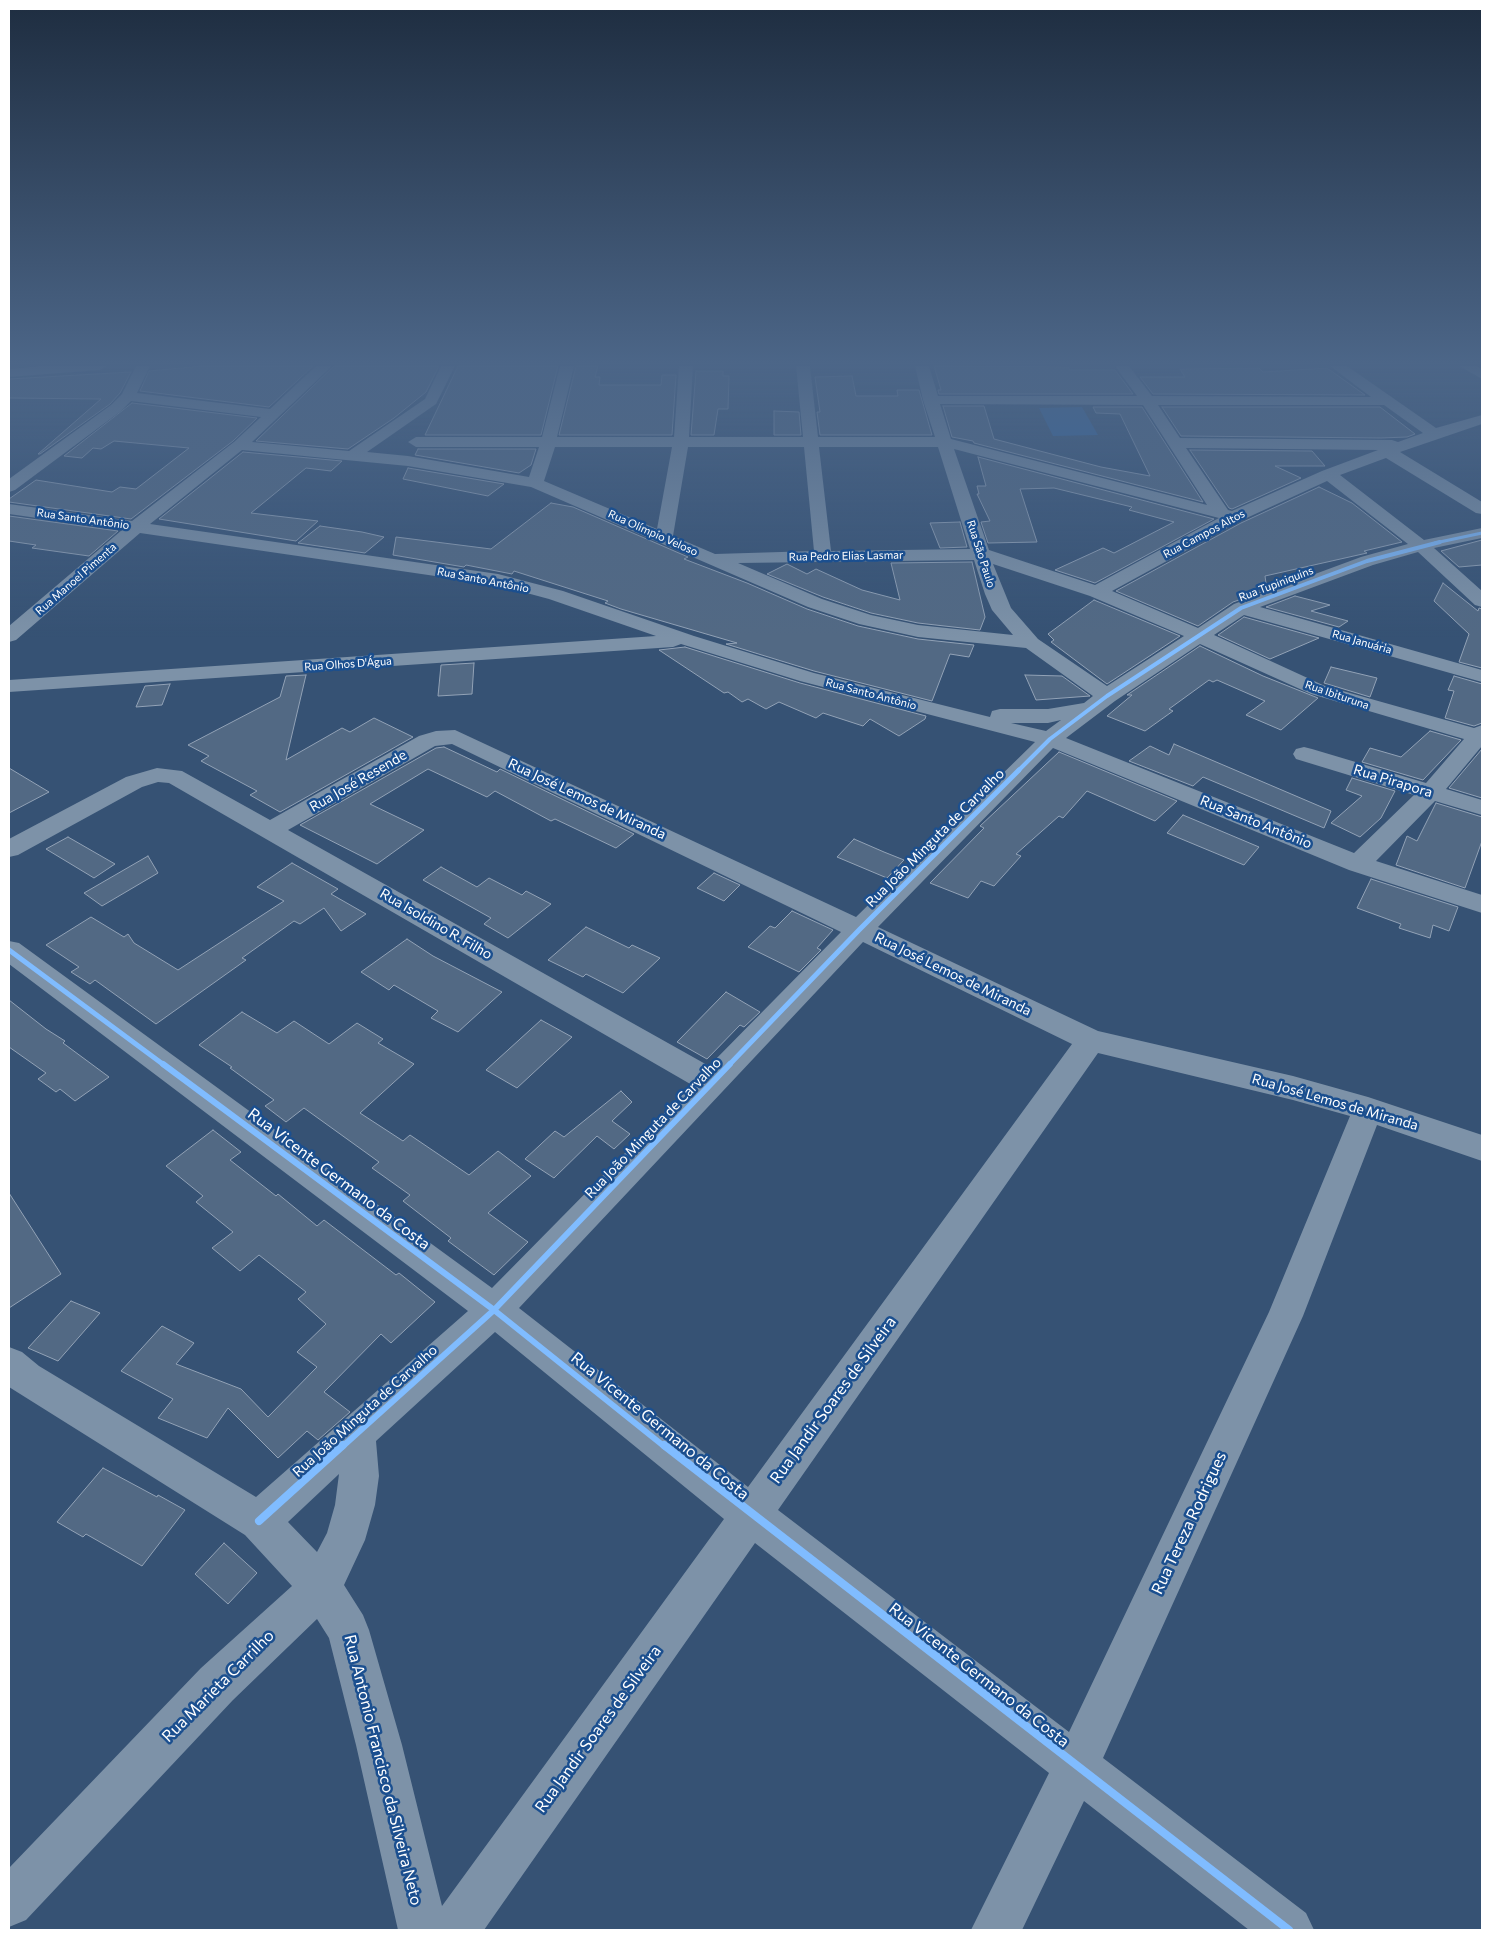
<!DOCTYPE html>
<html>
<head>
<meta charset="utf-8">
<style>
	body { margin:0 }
	#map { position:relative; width:1491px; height:1939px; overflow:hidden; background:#365274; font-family:Commissioner,sans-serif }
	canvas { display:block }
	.frame { position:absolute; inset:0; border:10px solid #fff; pointer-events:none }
</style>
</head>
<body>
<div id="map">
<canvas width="1491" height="1939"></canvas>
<div class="frame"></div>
</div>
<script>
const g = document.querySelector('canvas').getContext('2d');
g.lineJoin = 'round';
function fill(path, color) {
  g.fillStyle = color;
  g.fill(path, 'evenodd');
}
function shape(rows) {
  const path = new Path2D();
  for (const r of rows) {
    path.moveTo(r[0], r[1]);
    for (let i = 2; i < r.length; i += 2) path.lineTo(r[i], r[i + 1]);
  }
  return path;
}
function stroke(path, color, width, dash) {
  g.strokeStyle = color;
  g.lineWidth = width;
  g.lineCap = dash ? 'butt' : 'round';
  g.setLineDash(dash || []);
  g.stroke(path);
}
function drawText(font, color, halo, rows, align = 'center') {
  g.font = font + ' Commissioner,sans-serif';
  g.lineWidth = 5;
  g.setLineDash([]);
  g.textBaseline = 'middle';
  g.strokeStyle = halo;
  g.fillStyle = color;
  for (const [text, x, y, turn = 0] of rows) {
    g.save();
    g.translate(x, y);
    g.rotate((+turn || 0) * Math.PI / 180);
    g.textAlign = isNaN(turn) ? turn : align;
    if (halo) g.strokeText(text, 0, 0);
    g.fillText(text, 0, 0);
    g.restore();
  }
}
fill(shape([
	[1082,407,1098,435,1053,436,1039,408]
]), '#2f66a5');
const building = shape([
	[202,366,313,366,269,407,140,391,149,371,202,366],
	[334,366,439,366,426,392,394,418,348,449,256,441,334,366],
	[458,366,558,366,541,435,425,435,458,366],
	[576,366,598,366,595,377,600,377,599,385,661,385,662,375,676,375,672,435,559,435,576,366],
	[934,366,1068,367,1070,370,1115,370,1133,394,939,394,938,390,941,390,934,366],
	[1259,368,1263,372,1327,368,1365,395,1153,394,1140,377,1185,377,1180,369,1259,368],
	[696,371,723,371,723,376,729,376,728,409,718,409,714,435,691,435,696,371],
	[131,372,120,393,110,404,40,454,38,454,101,399,9,398,9,379,131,372],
	[852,376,856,396,898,396,897,390,919,390,932,435,820,435,817,412,820,412,815,377,852,376],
	[132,403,257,418,233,441,131,519,9,502,9,499,36,480,112,492,120,487,136,489,189,448,114,441,101,449,93,448,82,458,64,456,132,403],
	[943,406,984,406,994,439,1101,467,1150,476,1120,414,1096,413,1093,407,1142,407,1203,502,974,443,973,441,952,437,943,406],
	[1162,407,1380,407,1415,434,1407,437,1381,438,1181,436,1162,407],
	[774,411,799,412,801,435,774,435,774,411],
	[418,449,536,449,531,465,519,473,415,455,418,449],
	[1190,450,1312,451,1325,466,1275,466,1301,478,1232,509,1229,508,1190,450],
	[243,452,342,461,331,471,306,468,251,513,318,521,296,541,159,519,243,452],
	[978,457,1214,519,1095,583,1055,570,1103,548,1114,553,1174,522,1129,510,1132,507,1054,488,1020,489,1037,542,988,543,981,522,990,521,977,494,979,494,977,486,986,486,978,457],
	[408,468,504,484,488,496,403,479,408,468],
	[1319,487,1352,503,1402,542,1364,551,1367,553,1265,576,1267,590,1233,602,1198,626,1116,591,1241,523,1319,487],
	[551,503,573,507,688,557,684,559,747,583,807,609,858,626,918,639,974,645,969,657,950,654,932,701,814,671,726,644,737,643,621,609,605,603,608,601,514,571,512,574,466,565,464,567,393,555,396,537,491,549,551,503],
	[9,516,118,531,89,556,32,548,36,545,9,541,9,516],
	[960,522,967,547,940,548,930,523,960,522],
	[320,526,362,532,384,537,365,553,298,543,320,526],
	[1482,540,1482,565,1459,567,1441,551,1482,540],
	[972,562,985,617,980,630,918,623,871,613,823,597,767,574,787,564,807,574,816,569,862,590,900,600,891,563,972,562],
	[1443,583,1478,611,1479,608,1482,609,1482,668,1459,662,1469,634,1434,601,1443,583],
	[1295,596,1330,605,1311,611,1348,621,1339,627,1266,607,1295,596],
	[1094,600,1180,636,1107,684,1051,642,1054,640,1048,634,1094,600],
	[1244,617,1319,638,1270,659,1218,635,1244,617],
	[1200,646,1263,676,1318,698,1281,730,1246,715,1265,701,1217,680,1213,682,1209,680,1169,709,1173,711,1145,731,1107,716,1132,695,1127,695,1200,646],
	[685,647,800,683,926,716,925,719,899,736,870,719,863,726,823,713,816,718,779,702,766,709,748,699,742,702,728,692,724,693,659,650,685,647],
	[474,663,472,694,438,696,441,665,474,663],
	[1331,667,1377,678,1370,697,1324,683,1331,667],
	[306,675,286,760,342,728,350,732,374,718,413,737,280,812,250,795,257,791,201,761,209,756,188,745,280,697,286,676,306,675],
	[1025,675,1062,676,1090,696,1036,700,1025,675],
	[1454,676,1482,684,1482,723,1474,726,1445,718,1454,691,1448,690,1454,676],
	[170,684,162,705,136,707,145,686,170,684],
	[1430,731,1461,740,1423,780,1362,762,1370,748,1401,757,1430,731],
	[1174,744,1331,811,1324,828,1203,777,1193,786,1129,761,1150,746,1169,755,1174,744],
	[444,747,497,772,500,769,634,834,616,848,555,819,551,821,495,791,487,797,428,769,370,804,424,830,377,864,300,825,436,748,444,747],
	[1482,749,1482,798,1449,788,1482,749],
	[1059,752,1177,801,1155,821,1087,791,1063,818,1059,816,1016,854,1021,856,994,886,981,881,968,898,930,883,984,828,980,826,1059,752],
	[9,768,49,792,9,813,9,768],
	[1352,778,1395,791,1381,818,1360,837,1331,823,1362,796,1346,790,1352,778],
	[1436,803,1482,817,1482,841,1465,888,1396,865,1407,836,1417,841,1436,803],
	[1183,815,1259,847,1244,865,1167,833,1183,815],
	[68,837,115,864,94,878,46,849,68,837],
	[854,839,884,852,904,860,887,878,837,857,854,839],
	[148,856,158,873,102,906,84,893,148,856],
	[292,863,338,889,331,894,366,914,341,931,324,908,300,924,294,921,242,958,246,960,156,1024,95,980,90,984,71,972,79,967,46,945,91,917,124,937,128,934,134,943,178,970,284,901,257,887,292,863],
	[441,867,477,887,489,878,522,895,526,891,551,904,508,938,484,924,491,918,423,880,441,867],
	[714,873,740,885,724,901,697,888,714,873],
	[1371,879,1458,907,1449,931,1433,925,1430,938,1399,928,1401,924,1357,908,1371,879],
	[792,911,833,930,817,948,821,950,799,972,748,947,770,926,775,928,792,911],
	[586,927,629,948,632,945,660,958,623,993,586,974,583,977,548,960,586,927],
	[407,939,433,956,502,992,458,1032,431,1018,438,1011,394,985,389,990,361,972,407,939],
	[726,992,760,1012,744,1027,740,1025,707,1059,677,1042,726,992],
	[9,1000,46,1029,65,1041,63,1043,109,1077,75,1101,60,1089,56,1092,38,1079,46,1073,9,1047,9,1000],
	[242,1012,277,1033,294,1021,329,1044,357,1023,383,1039,378,1043,414,1064,360,1113,403,1141,410,1135,469,1175,498,1151,531,1176,488,1213,528,1242,494,1275,448,1241,451,1238,403,1201,410,1195,372,1168,379,1162,304,1108,286,1122,265,1106,274,1100,230,1068,232,1067,199,1045,242,1012],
	[541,1020,572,1037,517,1088,486,1070,541,1020],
	[621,1091,632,1102,612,1121,630,1134,614,1149,597,1136,554,1178,525,1159,555,1131,564,1137,621,1091],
	[213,1130,241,1152,230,1160,276,1196,278,1194,317,1226,324,1220,396,1275,399,1273,435,1302,391,1343,381,1334,324,1392,350,1412,318,1440,307,1431,278,1458,228,1408,207,1438,158,1418,173,1399,121,1371,162,1326,194,1343,176,1364,241,1389,268,1417,317,1367,297,1352,326,1324,298,1299,306,1292,259,1255,240,1271,212,1248,233,1232,196,1202,203,1196,166,1166,213,1130],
	[9,1193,61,1274,9,1308,9,1193],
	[71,1301,100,1313,58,1361,28,1348,71,1301],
	[103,1468,157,1497,158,1495,185,1510,142,1566,86,1534,83,1537,57,1522,103,1468],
	[224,1543,257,1573,228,1604,195,1574,224,1543]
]);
fill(building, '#526984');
stroke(building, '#92a2b6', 1);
fill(shape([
	[136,366,150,366,137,393,270,409,316,366,332,366,252,442,349,451,425,399,441,366,455,366,436,404,367,452,408,456,529,477,539,447,416,447,408,442,416,437,542,437,560,366,574,366,557,437,674,437,679,366,693,366,689,437,803,437,796,366,810,366,818,437,935,437,923,400,915,366,929,366,938,396,1137,396,1115,366,1129,366,1152,396,1371,397,1330,366,1347,366,1436,428,1482,415,1482,424,1400,452,1482,502,1482,514,1476,513,1386,458,1340,475,1424,540,1482,528,1482,538,1434,548,1482,591,1482,607,1475,605,1418,552,1373,565,1260,607,1482,670,1482,682,1244,615,1214,635,1325,686,1474,728,1482,725,1482,746,1446,789,1482,800,1482,815,1435,801,1376,861,1482,895,1482,913,1349,870,1053,748,878,927,1098,1031,1293,1076,1368,1097,1482,1135,1482,1161,1377,1125,1303,1316,1103,1758,1306,1913,1314,1930,1249,1930,1084,1801,1022,1930,971,1930,1049,1773,755,1543,484,1930,398,1930,356,1745,329,1638,317,1619,233,1700,26,1920,9,1927,9,1868,201,1668,292,1586,245,1535,9,1387,9,1347,22,1352,39,1366,256,1497,468,1311,9,964,9,941,19,943,492,1288,692,1085,169,783,158,782,142,787,18,855,9,857,9,839,126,777,157,768,182,771,270,820,419,736,436,731,455,730,856,917,1035,742,800,681,681,644,673,647,9,692,9,680,656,636,549,599,497,585,140,533,16,640,9,642,9,626,122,530,9,514,9,504,132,521,234,442,261,417,131,401,121,411,15,490,9,492,9,479,111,405,122,394,136,366],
	[940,404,1143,405,1207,505,951,439,940,404],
	[1158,405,1384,405,1423,433,1398,442,1392,440,1180,438,1158,405],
	[555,447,672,447,657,529,544,481,555,447],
	[688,447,804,447,814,551,715,554,673,536,688,447],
	[819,447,938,447,970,549,831,551,819,447],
	[1186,448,1378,450,1322,471,1232,511,1228,510,1186,448],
	[954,449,1219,518,1095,585,989,550,954,449],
	[242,450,408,466,531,487,808,607,859,624,918,637,1026,648,1093,696,1084,703,1048,709,1000,709,992,711,990,717,814,673,694,636,563,591,498,574,150,524,242,450],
	[1327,481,1408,544,1361,557,1234,604,1198,628,1112,591,1240,521,1327,481],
	[974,560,985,594,992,610,1013,635,918,625,871,615,822,599,738,563,974,560],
	[993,564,1090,596,1184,636,1107,686,1038,639,1011,608,993,564],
	[1200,644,1311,694,1464,739,1426,783,1312,749,1304,747,1296,749,1293,754,1296,759,1414,795,1354,853,1066,738,1115,701,1200,644],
	[1061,720,1046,731,1011,723,1048,723,1061,720],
	[452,744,841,932,709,1066,288,830,435,746,452,744],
	[863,942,1072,1044,748,1487,519,1308,863,942],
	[1098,1053,1293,1100,1350,1116,1269,1312,1069,1732,778,1510,1098,1053],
	[495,1332,724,1519,442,1906,402,1745,369,1630,363,1615,344,1585,365,1540,375,1505,379,1476,376,1441,495,1332],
	[339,1474,335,1505,327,1533,317,1552,288,1522,339,1474],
	[1459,366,1477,366,1482,369,1482,379,1459,366]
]), '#7d92a8');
fill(shape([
	[40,366,107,366,100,370,9,377,9,369,40,366]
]), '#7d8ea7');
stroke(shape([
	[1435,543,1482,533]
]), '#80bcff', 3);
stroke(shape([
	[1018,771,1050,739,1107,696,1241,608,1367,561,1440,542]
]), '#80bcff', 4);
stroke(shape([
	[9,950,164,1065],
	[729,1065,860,929,1019,770]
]), '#80bcff', 5);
stroke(shape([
	[163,1064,494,1310,665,1447],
	[342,1447,494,1310,730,1064]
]), '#80bcff', 6);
stroke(shape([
	[664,1445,1289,1930],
	[259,1521,343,1445]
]), '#80bcff', 8);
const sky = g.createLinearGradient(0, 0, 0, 638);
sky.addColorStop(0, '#1e2d40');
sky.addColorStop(0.57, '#4c6688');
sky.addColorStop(1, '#4c668800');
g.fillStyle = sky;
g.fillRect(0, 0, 1491, 638);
drawText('11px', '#fff', '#1b4f8f', [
	["Rua Santo Antônio",83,519,8],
	["Rua Olímpio Veloso",653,533,24],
	["Rua Campos Altos",1204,534,-28],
	["Rua São Paulo",981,554,72],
	["Rua Pedro Elias Lasmar",846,556,-1],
	["Rua Manoel Pimenta",76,579,-41],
	["Rua Santo Antônio",483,580,11],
	["Rua Tupiniquins",1276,584,-21],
	["Rua Januária",1362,642,16],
	["Rua Olhos D'Água",348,664,-4],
	["Rua Santo Antônio",871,694,15],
	["Rua Ibituruna",1337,695,19]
]);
drawText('14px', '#fff', '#1b4f8f', [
	["Rua José Resende",358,781,-30],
	["Rua Pirapora",1393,781,17],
	["Rua José Lemos de Miranda",587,799,25],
	["Rua Santo Antônio",1256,822,22],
	["Rua João Minguta de Carvalho",935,838,-45],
	["Rua Isoldino R. Filho",436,924,30],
	["Rua José Lemos de Miranda",953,974,26],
	["Rua José Lemos de Miranda",1335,1102,16],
	["Rua João Minguta de Carvalho",653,1128,-46],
	["Rua João Minguta de Carvalho",365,1411,-42]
]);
drawText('16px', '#fff', '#1b4f8f', [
	["Rua Vicente Germano da Costa",339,1179,37],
	["Rua Jandir Soares de Silveira",833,1400,-54],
	["Rua Vicente Germano da Costa",660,1426,39],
	["Rua Tereza Rodrigues",1189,1523,-65],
	["Rua Vicente Germano da Costa",979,1675,38],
	["Rua Marieta Carrilho",218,1686,-45],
	["Rua Jandir Soares de Silveira",598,1729,-54],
	["Rua Antonio Francisco da Silveira Neto",383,1770,76]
]);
</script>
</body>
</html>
